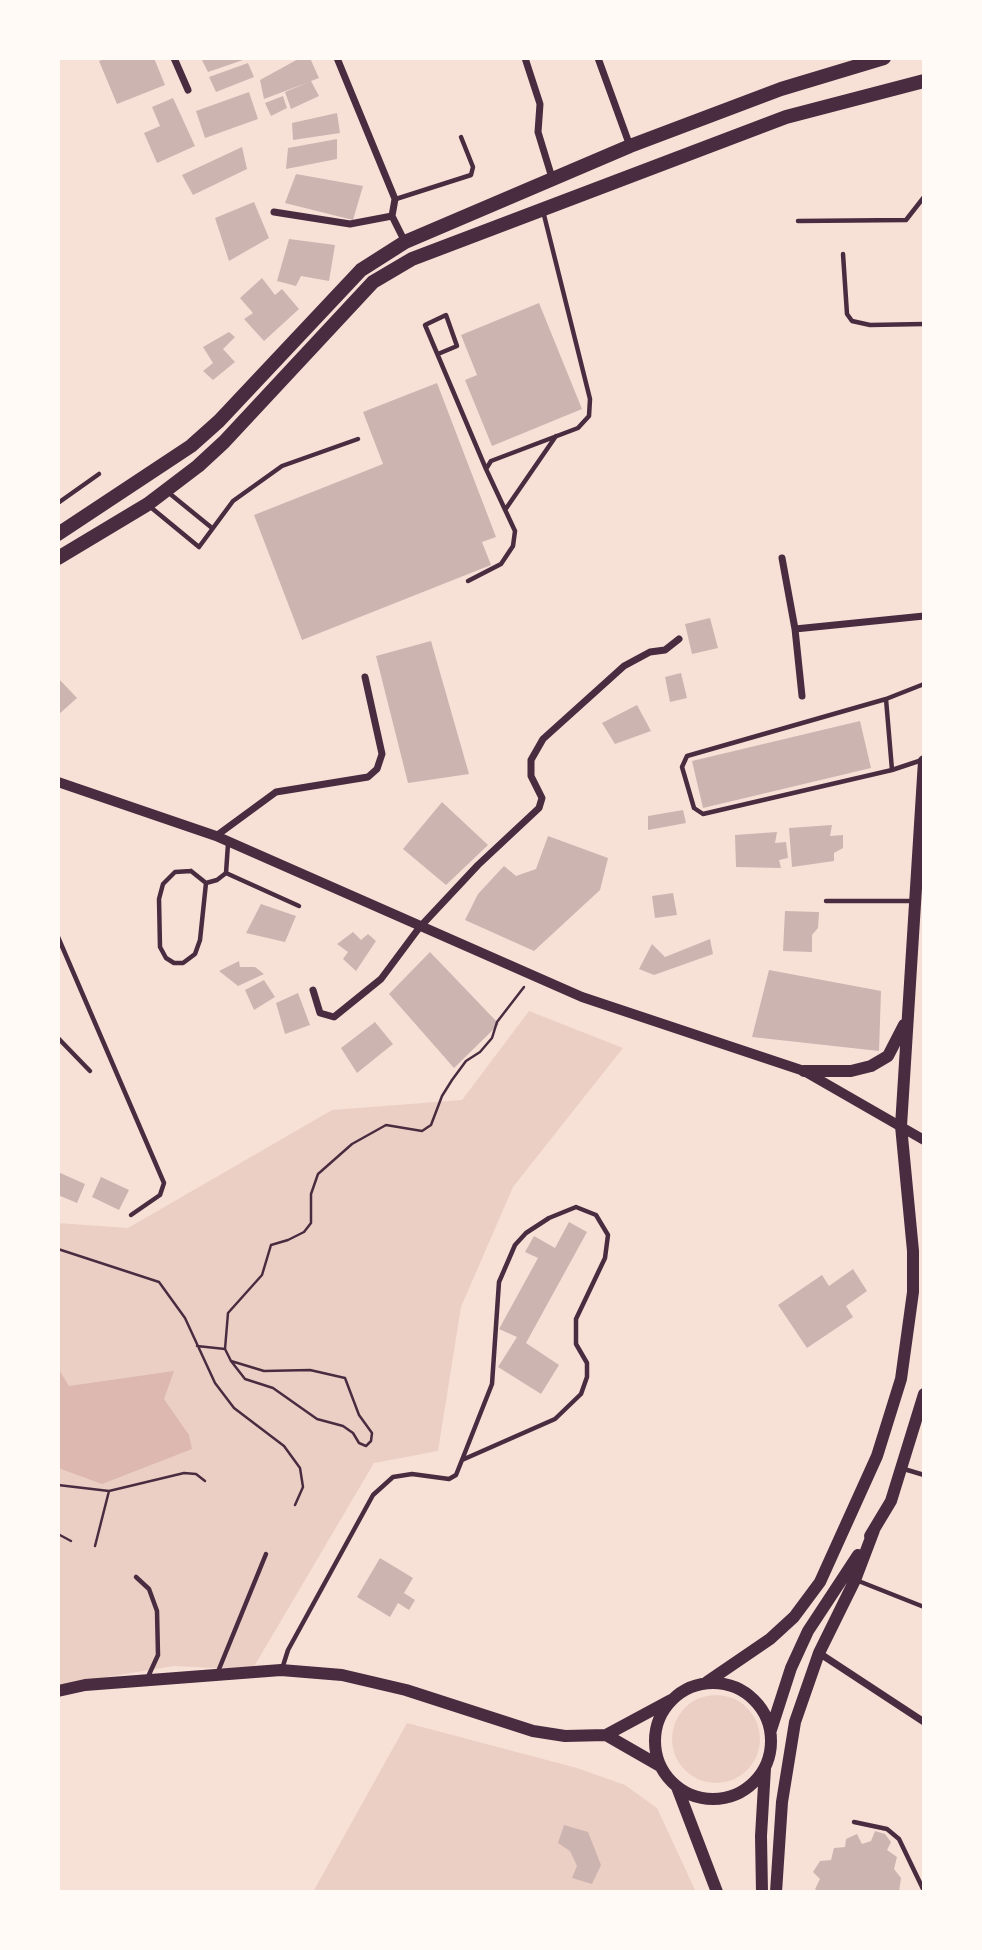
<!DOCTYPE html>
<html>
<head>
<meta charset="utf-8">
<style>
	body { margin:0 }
	#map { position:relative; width:982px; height:1950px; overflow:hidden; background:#f7e1d7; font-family:"PT Sans",sans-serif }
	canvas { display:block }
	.frame { position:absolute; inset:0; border:60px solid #fffaf5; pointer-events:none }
</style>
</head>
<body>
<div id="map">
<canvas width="982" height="1950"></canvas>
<div class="frame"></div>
</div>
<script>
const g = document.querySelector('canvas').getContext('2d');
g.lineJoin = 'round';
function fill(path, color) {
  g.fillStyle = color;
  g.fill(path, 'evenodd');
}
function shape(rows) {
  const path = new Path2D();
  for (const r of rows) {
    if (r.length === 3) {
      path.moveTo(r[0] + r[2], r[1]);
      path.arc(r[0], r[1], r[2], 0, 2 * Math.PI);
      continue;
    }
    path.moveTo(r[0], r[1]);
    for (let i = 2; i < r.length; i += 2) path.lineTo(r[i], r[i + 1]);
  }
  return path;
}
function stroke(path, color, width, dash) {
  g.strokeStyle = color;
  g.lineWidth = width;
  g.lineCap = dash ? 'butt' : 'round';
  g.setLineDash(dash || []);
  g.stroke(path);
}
fill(shape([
	[529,1011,623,1048,513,1187,461,1307,438,1451,374,1463,252,1670,174,1666,58,1685,58,1223,128,1228,332,1110,462,1100],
	[716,1739,44],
	[407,1723,577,1768,625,1785,657,1808,696,1892,313,1892]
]), '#ebcfc5');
fill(shape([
	[58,1368,69,1386,174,1371,164,1399,189,1435,192,1449,102,1484,61,1469,58,1467]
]), '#dcb8b0');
fill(shape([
	[108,58,154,58,165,85,117,104,99,61],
	[209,58,249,58,208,72,202,60],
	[300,58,310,58,319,78,311,81,319,96,291,109,285,92,309,82,264,99,260,80],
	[248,63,254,77,216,92,209,77],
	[249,92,258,119,205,138,196,111],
	[283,96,287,108,271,116,265,103],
	[173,98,195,146,157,163,144,133,160,126,152,107],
	[337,113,340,133,293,140,292,123],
	[337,139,337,159,286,169,288,148],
	[242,147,247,169,193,195,182,175],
	[296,174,363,186,353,220,285,203],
	[254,202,269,238,229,261,215,218],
	[289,239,335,245,329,281,301,276,296,286,277,281],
	[262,278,275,295,282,289,299,309,264,341,244,319,253,313,240,298],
	[539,303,582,409,492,446,465,380,477,375,461,335],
	[229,332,235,337,223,349,235,362,213,380,203,371,213,363,203,347],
	[437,383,496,537,482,542,491,565,302,640,254,515,383,464,363,412],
	[710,618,718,648,692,654,685,624],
	[431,641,469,774,408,783,376,656],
	[681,673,687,698,670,702,665,677],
	[58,678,77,698,58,715],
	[637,705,651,731,615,744,602,723],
	[860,721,871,768,703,808,692,761],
	[442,802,488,845,446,885,403,849],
	[683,810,686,823,648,830,648,816],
	[832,825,830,836,843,835,843,848,834,853,834,861,792,867,789,828],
	[777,832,775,843,786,842,788,858,779,860,781,868,736,867,735,835],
	[548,836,608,858,600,890,534,951,465,920,478,894,504,866,516,876,536,869],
	[673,893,677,915,655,918,652,896],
	[261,904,296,916,285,942,246,933],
	[785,911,819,912,818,928,812,935,812,952,783,951],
	[353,932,361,940,368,934,376,941,356,971,343,959,348,952,337,944],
	[710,939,713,954,654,975,639,969,652,944,665,957],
	[430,952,499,1024,454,1068,389,994],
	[239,961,240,967,255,967,264,974,238,986,219,971],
	[769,970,881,991,879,1051,752,1037],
	[264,980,275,997,254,1010,245,990],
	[298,993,310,1025,285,1034,276,1003],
	[375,1022,393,1044,357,1073,341,1048],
	[58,1172,85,1184,77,1203,58,1195],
	[101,1177,129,1190,119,1210,92,1197],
	[569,1222,587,1232,526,1343,559,1365,541,1394,498,1367,517,1337,499,1329,538,1258,525,1252,534,1236,555,1248],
	[853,1269,867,1291,846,1306,853,1317,807,1348,778,1305,822,1275,829,1286],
	[380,1558,413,1578,404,1593,415,1600,409,1610,398,1603,390,1617,357,1597],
	[564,1825,588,1832,601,1865,592,1884,572,1878,577,1866,570,1851,558,1843],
	[875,1831,885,1834,891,1842,887,1850,897,1857,894,1869,901,1878,899,1892,818,1892,815,1889,820,1879,813,1872,820,1861,831,1860,834,1848,845,1847,846,1839,857,1834,862,1844,871,1841]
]), '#ccb4b1');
stroke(shape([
	[58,1249,159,1282,185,1318,215,1383,234,1408,284,1446,300,1468,303,1487,295,1505],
	[197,1346,225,1349,231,1361,245,1379,273,1388,317,1419,343,1426,353,1433,359,1443,366,1446,371,1441,372,1433,359,1415,345,1378,310,1370,264,1371,231,1361],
	[225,1349,228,1313,262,1275,271,1245,288,1240,304,1232,311,1223,311,1194,318,1174,352,1144,386,1125,422,1131,431,1125,442,1096,452,1080,466,1061,480,1052,492,1038,497,1022,524,987],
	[58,1485,109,1491,184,1473,196,1474,205,1481],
	[58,1534,71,1541],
	[95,1546,109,1491]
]), '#4a2c40', 2.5);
stroke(shape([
	[396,199,471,175,473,167,461,137],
	[798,221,906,220,924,197],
	[843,254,847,314,852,321,870,325,924,324],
	[438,354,457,346,446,315,425,325,486,469],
	[169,493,212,528],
	[58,503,99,474],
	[148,505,199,547,233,501,282,466,358,439],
	[505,510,556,436],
	[468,581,501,564,513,546,515,531,486,469,491,461,578,428,589,416,590,399,543,211],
	[886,699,892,770],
	[922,760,892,770,703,814,694,808,682,767,687,756,886,699,924,684],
	[191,871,206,883,200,940,195,954,183,963,174,963,166,958,160,947,159,899,163,884,175,872,191,871],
	[226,873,299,906],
	[206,883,217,880,226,873,228,844],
	[826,901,913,901],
	[58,937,164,1183,160,1195,131,1215],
	[58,1038,90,1071],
	[904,1469,924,1475],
	[136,1577,149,1589,157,1611,158,1655,147,1679],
	[856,1580,924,1607],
	[282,1669,288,1650,373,1495,393,1477,412,1474,449,1479,456,1475,462,1460,492,1384,499,1282,515,1245,526,1233,549,1218,576,1207,596,1215,608,1235,605,1258,576,1319,576,1344,587,1363,587,1377,581,1394,555,1419,462,1460],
	[217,1674,266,1554],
	[854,1822,887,1829,899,1839,924,1891]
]), '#4a2c40', 4.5);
stroke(shape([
	[174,58,188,90],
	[337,58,395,199,392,216,405,242],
	[525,58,540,104,538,132,553,181],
	[598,58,630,146],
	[274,212,350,224,392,216],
	[782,558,795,629,802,696],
	[795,629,924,616],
	[216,836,276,792,368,777,377,769,382,754,365,677],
	[313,990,320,1013,334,1017,381,979,419,928,478,865,539,808,542,798,531,776,531,760,543,739,624,666,650,652,665,650,679,639],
	[819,1653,924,1722]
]), '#4a2c40', 7);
stroke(shape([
	[58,782,216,836,582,997,804,1071,924,1140]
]), '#4a2c40', 10);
stroke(shape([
	[804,1071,851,1071,871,1066,888,1056,904,1025],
	[870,1536,891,1501,924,1394],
	[707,1682,770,1639,794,1617,820,1582,877,1456,901,1379,913,1292,913,1251,901,1126,924,761],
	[713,1741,58],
	[58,1691,85,1685,281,1670,342,1675,406,1690,533,1731,565,1736,606,1735,671,1700],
	[771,1730,791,1668,808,1631,858,1555],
	[606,1735,660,1766],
	[677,1787,717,1892],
	[762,1892,761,1836,765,1768],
	[776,1892,782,1802,795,1722,819,1653,855,1580,874,1530]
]), '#4a2c40', 12);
stroke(shape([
	[58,534,191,446,219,421,361,270,405,242,630,146,781,89,884,58],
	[58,558,148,504,198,466,224,442,373,282,412,259,786,117,924,81]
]), '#4a2c40', 14);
</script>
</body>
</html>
